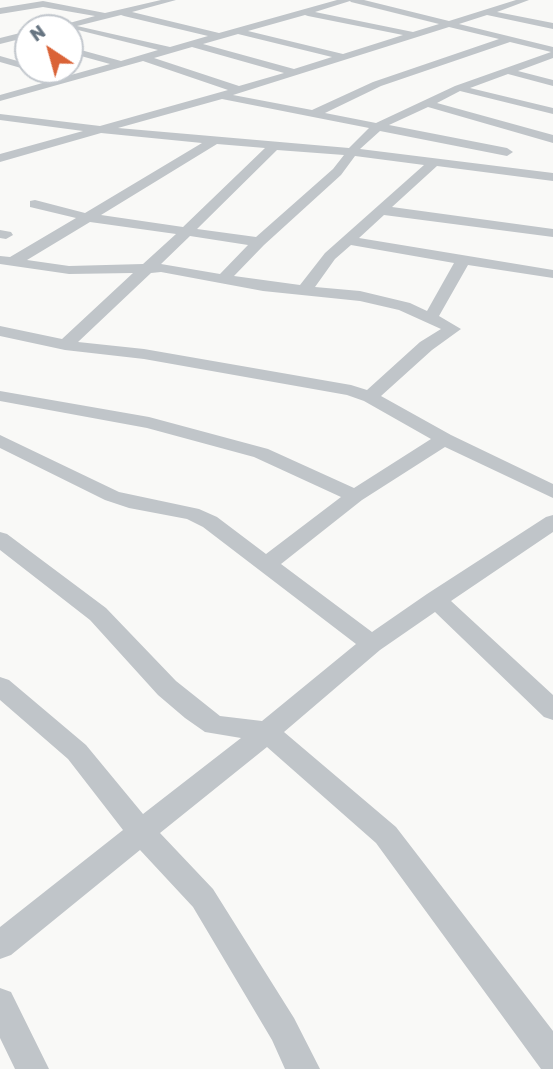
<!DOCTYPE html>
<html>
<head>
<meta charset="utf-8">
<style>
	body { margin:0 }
	#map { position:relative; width:553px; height:1069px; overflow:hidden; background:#f9f9f7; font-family:Rubik,sans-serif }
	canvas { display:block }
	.north { position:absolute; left:14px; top:14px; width:70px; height:70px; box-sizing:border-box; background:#fff; border:2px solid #c2c7cd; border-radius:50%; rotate:324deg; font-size:19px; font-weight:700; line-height:28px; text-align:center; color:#667481 }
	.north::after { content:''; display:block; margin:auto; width:24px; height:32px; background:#da6337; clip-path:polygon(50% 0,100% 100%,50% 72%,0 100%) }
</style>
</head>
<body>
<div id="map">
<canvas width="553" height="1069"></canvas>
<div class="north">N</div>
</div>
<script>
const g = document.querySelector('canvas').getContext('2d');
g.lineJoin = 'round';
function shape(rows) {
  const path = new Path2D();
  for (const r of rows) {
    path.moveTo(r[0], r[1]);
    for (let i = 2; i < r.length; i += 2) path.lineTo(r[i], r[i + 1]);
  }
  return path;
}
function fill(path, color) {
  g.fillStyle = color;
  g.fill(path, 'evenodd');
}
fill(shape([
	[161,0,176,0,132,12,219,33,337,0,364,0,449,21,516,0,529,0,497,12,553,23,553,29,487,15,459,24,553,47,553,58,518,71,553,80,553,86,508,74,470,88,553,108,553,114,460,91,437,103,553,135,553,143,428,107,389,125,507,148,513,152,507,156,380,131,360,149,553,173,553,181,437,166,392,207,553,229,553,237,384,215,359,238,553,270,553,278,468,265,439,316,461,329,432,350,381,396,451,435,553,484,553,498,445,447,362,500,281,564,372,632,427,594,546,517,553,515,553,532,451,601,553,695,553,720,544,717,435,612,380,650,284,732,396,827,553,1031,553,1069,541,1069,376,843,267,747,160,833,213,889,294,1018,320,1069,285,1069,272,1040,193,907,140,850,11,955,0,959,0,927,123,830,68,759,0,700,0,677,9,680,86,745,143,814,241,738,205,732,185,718,158,695,90,620,0,550,0,532,7,534,106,608,176,681,220,716,262,721,356,644,203,527,187,519,129,508,105,500,0,448,0,435,119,492,199,509,217,517,266,554,341,497,254,457,147,428,0,401,0,391,149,417,268,449,354,488,431,439,364,401,347,395,144,359,65,350,0,336,0,326,62,339,133,273,69,274,0,264,0,256,10,257,76,218,30,207,30,201,35,200,85,213,202,143,101,133,0,162,0,154,83,131,0,120,0,114,100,126,228,90,143,61,0,101,0,95,110,64,70,53,70,47,121,61,158,50,70,28,51,28,95,16,43,7,0,14,0,8,43,1,105,13,161,0],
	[350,1,351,2,439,24,413,32,315,12,350,1],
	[121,15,124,16,208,36,170,47,77,26,121,15],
	[305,15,308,16,403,35,343,54,248,31,305,15],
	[449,27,499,39,373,82,312,110,233,95,449,27],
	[238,34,332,57,294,69,203,44,238,34],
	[510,42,551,52,455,86,376,123,325,113,381,86,510,42],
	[192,47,284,73,239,86,154,58,192,47],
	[222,99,313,117,369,128,349,148,118,128,222,99],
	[217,144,265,148,183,227,101,215,217,144],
	[277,150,344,155,333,169,256,237,197,229,277,150],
	[355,156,424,165,325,253,300,285,234,276,264,245,341,175,355,156],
	[90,222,176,234,143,264,69,266,27,260,90,222],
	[190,236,248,245,220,274,161,264,190,236],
	[351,245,454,263,427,311,410,303,360,291,315,287,335,259,351,245],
	[161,272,263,291,360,301,399,310,441,329,420,342,367,390,351,385,144,349,78,342,151,273,161,272],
	[28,31,28,37,0,44,0,38,28,31],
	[0,56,28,64,28,70,0,62,0,56],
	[0,230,11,232,13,235,6,239,0,238,0,230],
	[0,988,11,992,49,1069,15,1069,0,1038,0,988]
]), '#c0c5c9');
</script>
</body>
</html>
